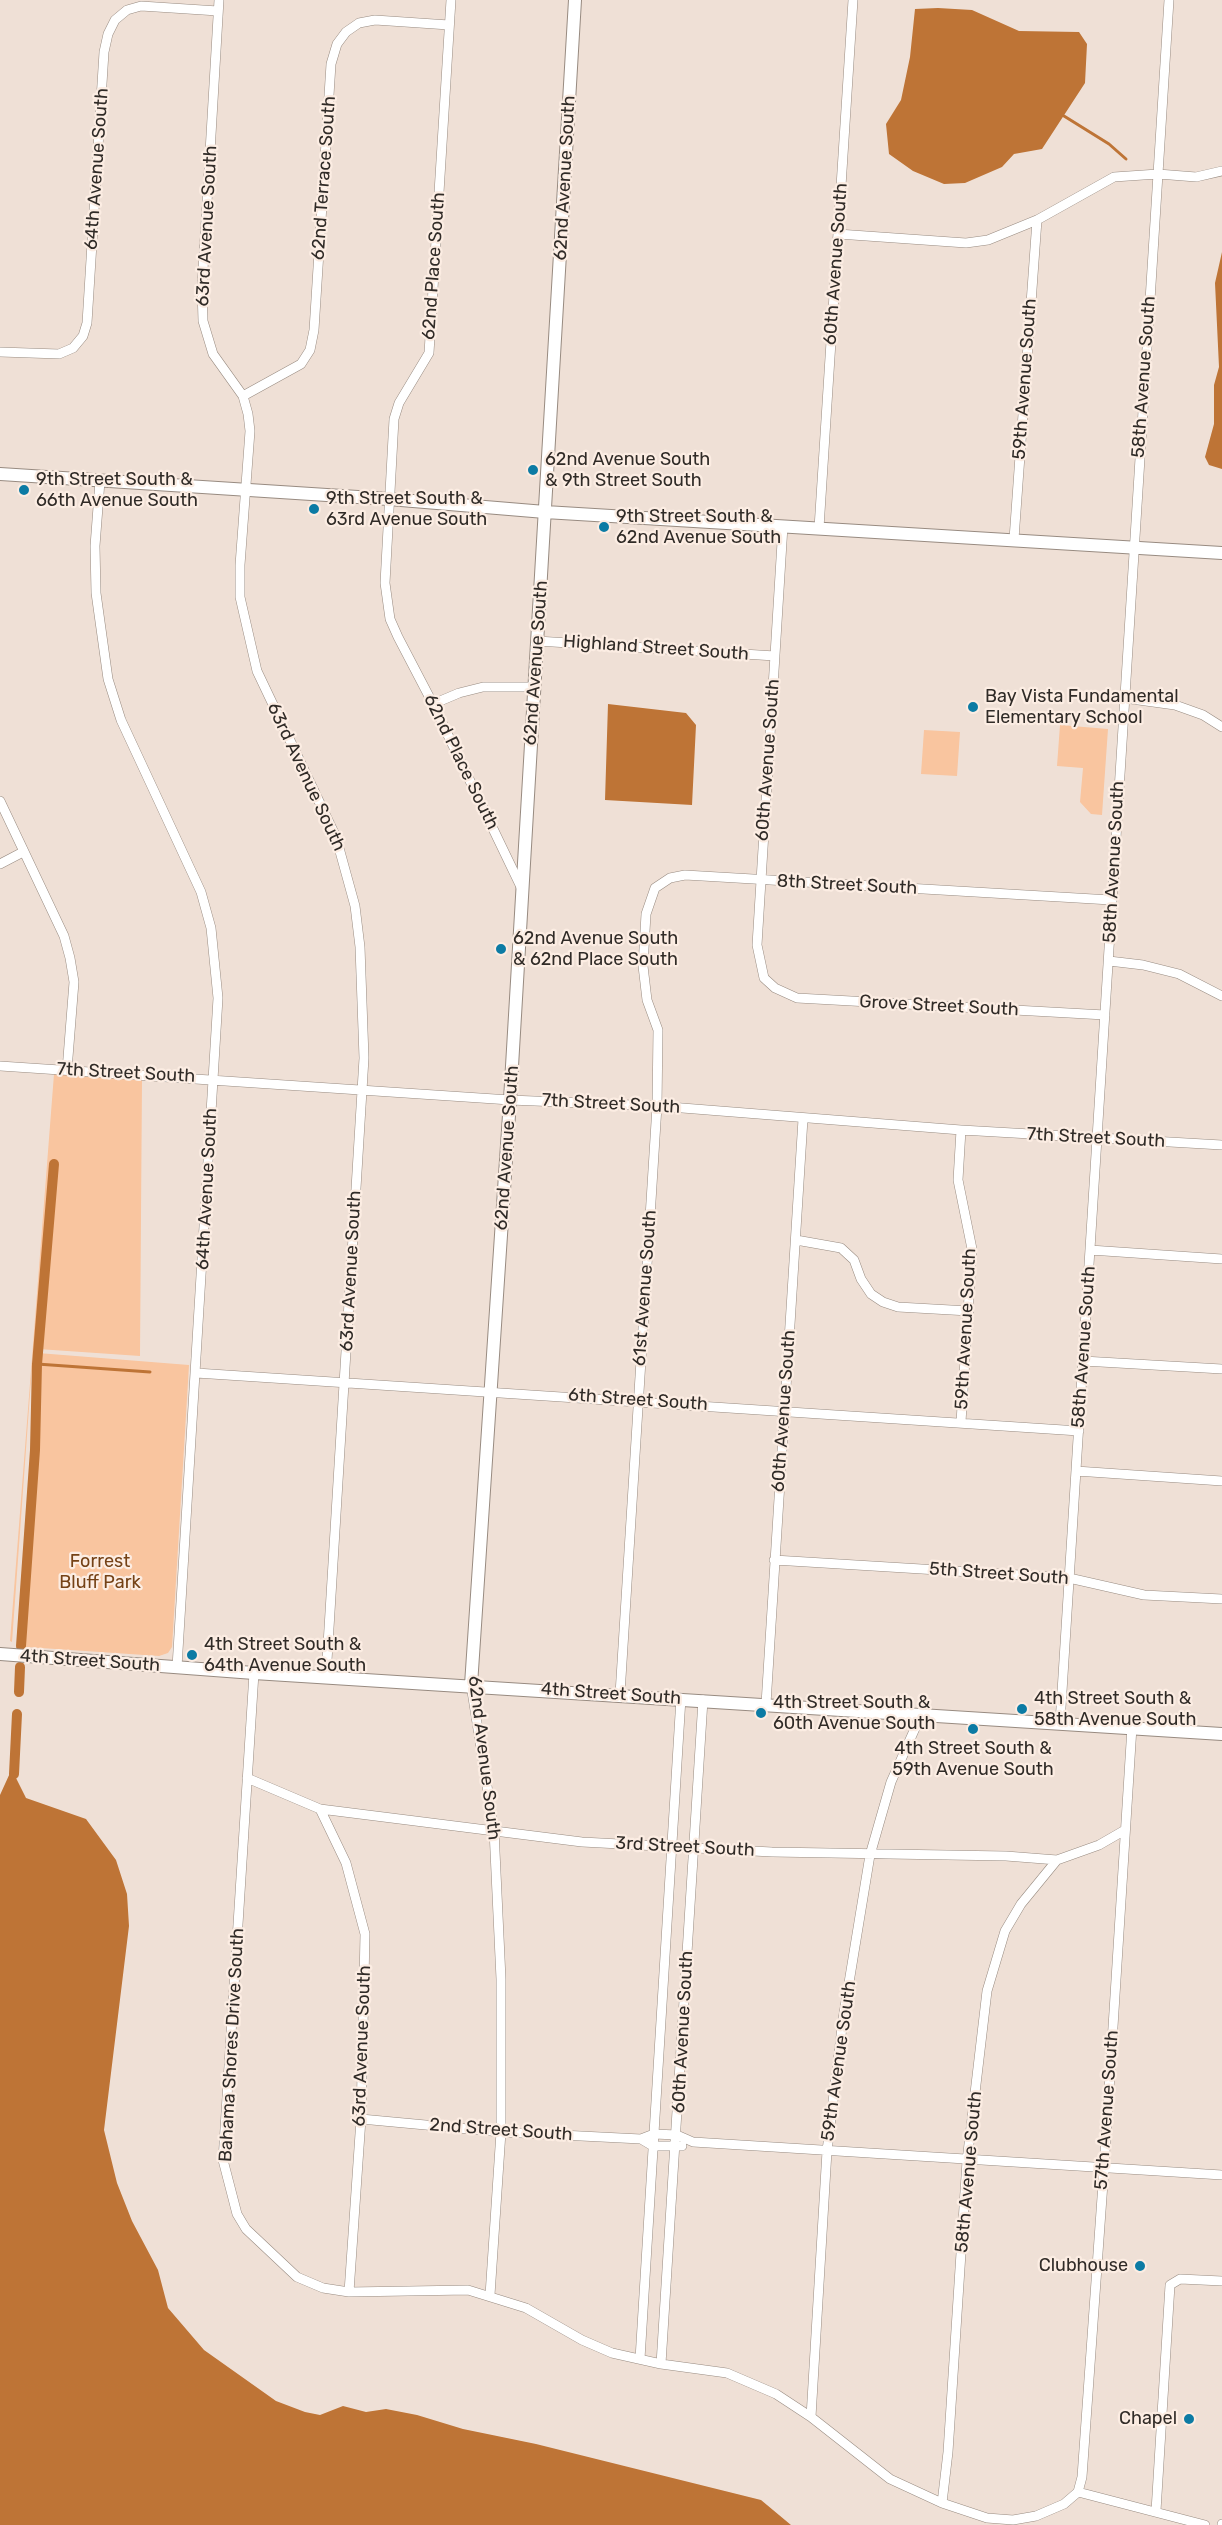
<!DOCTYPE html>
<html>
<head>
<meta charset="utf-8">
<style>
	body { margin:0 }
	canvas { display:block; background:#efe0d6 }
</style>
</head>
<body>
<canvas width="1222" height="2525"></canvas>
<script>
const g = document.querySelector('canvas').getContext('2d');
g.lineJoin = 'round';
function fill(path, color) {
  g.fillStyle = color;
  g.fill(path, 'evenodd');
}
function shape(rows) {
  const path = new Path2D();
  for (const r of rows) {
    path.moveTo(r[0], r[1]);
    for (let i = 2; i < r.length; i += 2) path.lineTo(r[i], r[i + 1]);
  }
  return path;
}
function stroke(path, color, width, dash) {
  g.strokeStyle = color;
  g.lineWidth = width;
  g.lineCap = dash ? 'butt' : 'round';
  g.setLineDash(dash || []);
  g.stroke(path);
}
function drawText(font, color, halo, rows, align = 'center') {
  g.font = font + ' Rubik,sans-serif';
  g.lineWidth = 4.5;
  g.setLineDash([]);
  g.textBaseline = 'middle';
  g.strokeStyle = halo;
  g.fillStyle = color;
  for (const [text, x, y, turn = 0] of rows) {
    g.save();
    g.translate(x, y);
    g.rotate((+turn || 0) * Math.PI / 180);
    g.textAlign = isNaN(turn) ? turn : align;
    if (halo) g.strokeText(text, 0, 0);
    g.fillText(text, 0, 0);
    g.restore();
  }
}
fill(shape([
	[1060,725,1108,729,1102,815,1091,814,1080,802,1083,768,1057,766],
	[924,730,960,732,957,776,921,774],
	[54,1074,142,1079,140,1356,38,1349,33,1353,12,1642,10,1641],
	[38,1353,189,1365,172,1647,168,1653,159,1656,26,1647,17,1642]
]), '#f9c59f');
fill(shape([
	[938,8,972,10,1019,31,1079,32,1087,44,1085,83,1042,149,1014,154,1002,167,965,183,944,184,913,171,889,154,886,124,901,100,910,57,915,9],
	[1222,252,1222,469,1209,465,1205,457,1214,424,1214,385,1219,367,1215,283],
	[608,704,686,713,696,725,692,805,605,800],
	[10,1773,14,1774,26,1798,86,1819,116,1860,127,1894,129,1926,104,2130,117,2183,132,2221,158,2270,168,2308,204,2350,276,2401,305,2412,320,2415,343,2406,366,2412,386,2409,417,2415,463,2429,536,2444,761,2500,791,2525,0,2525,0,1795]
]), '#be7436');
stroke(shape([
	[1064,116,1109,144,1126,159],
	[37,1364,150,1372]
]), '#be7436', 3);
stroke(shape([
	[21,1646,35,1450,37,1364,54,1164],
	[19,1692,20,1667],
	[14,1774,17,1714]
]), '#be7436', 10);
const street = shape([
	[219,0,202,287,203,321,213,354,243,396,248,414,250,431,240,565,240,597,257,671,336,837,355,906,360,947,364,1058,326,1677],
	[451,0,429,353,399,403,394,419,385,583,390,619,398,637,433,704,522,889],
	[838,234,966,243,988,240,1037,220,1114,177,1158,174,1196,177,1222,171],
	[0,352,59,354,73,348,83,336,87,323,104,52,108,34,115,20,127,10,141,6,218,11],
	[243,396,301,364,310,350,314,330,331,64,337,44,346,32,359,23,375,20,449,25],
	[100,481,95,546,96,593,108,679,121,720,201,892,211,928,218,998,177,1667],
	[783,526,757,945,764,978,775,988,797,998,1105,1015],
	[819,528,853,0],
	[1014,539,1037,220],
	[537,641,775,656],
	[1124,698,1175,705,1203,715,1222,727],
	[433,704,459,693,483,687,534,687],
	[0,801,64,936,70,958,74,982,67,1070],
	[0,864,23,852],
	[1109,961,1143,965,1179,974,1222,996],
	[0,1066,510,1100,657,1106,961,1130,1222,1145],
	[961,1130,958,1180,972,1249,961,1422],
	[796,1240,841,1248,854,1260,861,1279,871,1294,883,1302,898,1307,969,1311],
	[1090,1250,1222,1259],
	[1083,1361,1222,1369],
	[196,1373,1079,1431],
	[1076,1471,1222,1481],
	[774,1560,1069,1578,1144,1595,1222,1599],
	[254,1673,223,2160,237,2214,246,2229,297,2277,323,2288,349,2292,468,2290,526,2308,582,2340,612,2353,661,2364,727,2373,776,2394,811,2417,890,2479,942,2503,987,2518,1013,2520,1036,2516,1064,2504,1078,2492,1205,2525],
	[471,1685,494,1830,501,1979,501,2132,490,2295],
	[620,1694,657,1106,658,1030,647,1000,643,966,646,914,655,888,670,878,685,875,1111,900],
	[766,1704,803,1119],
	[1060,1723,1169,0],
	[247,1778,320,1809,582,1842,772,1852,1006,1856,1057,1860,1099,1845,1125,1830],
	[320,1809,346,1863,365,1934,361,2119,349,2292],
	[361,2119,501,2132,641,2139,653,2146,682,2146],
	[641,2139,654,2134,677,2135,693,2142,1222,2175],
	[640,2359,681,1698],
	[661,2364,703,1700],
	[811,2417,827,2151,843,2019,870,1855,891,1782,921,1715],
	[1078,2492,1082,2477,1104,2169,1132,1727],
	[942,2503,948,2452,967,2161,987,1991,1005,1931,1021,1904,1057,1860],
	[1156,2511,1170,2285,1180,2279,1222,2281],
	[1222,2525,1222,2524]
]);
const secondary = shape([
	[0,474,389,499,545,512,1222,553],
	[0,1654,254,1673,1222,1734],
	[471,1685,510,1100,575,0]
]);
stroke(street, '#988b81', 10);
stroke(secondary, '#988b81', 14);
stroke(street, '#fff', 9);
stroke(secondary, '#fff', 12);
for (const [x, y, r, color] of [
	[533,470,6,"#0c7ba4"],
	[24,490,6,"#0c7ba4"],
	[314,509,6,"#0c7ba4"],
	[604,527,6,"#0c7ba4"],
	[973,707,6,"#0c7ba4"],
	[501,949,6,"#0c7ba4"],
	[192,1655,6,"#0c7ba4"],
	[1022,1709,6,"#0c7ba4"],
	[761,1713,6,"#0c7ba4"],
	[973,1729,6,"#0c7ba4"],
	[1140,2266,6,"#0c7ba4"],
	[1189,2419,6,"#0c7ba4"]
]) {
  const dot = new Path2D();
  dot.arc(x, y, r, 0, 2 * Math.PI);
  g.fillStyle = color;
  g.fill(dot);
  stroke(dot, '#fcede3', 2);
}
drawText('18px', '#302b27', '#fcede3', [
	["64th Avenue South",97,169,-86],
	["62nd Terrace South",324,178,-86],
	["62nd Avenue South",565,178,-87],
	["63rd Avenue South",207,226,-87],
	["60th Avenue South",836,264,-86],
	["62nd Place South",434,266,-86],
	["58th Avenue South",1144,377,-86],
	["59th Avenue South",1025,379,-86],
	["Highland Street South",656,648,4],
	["62nd Avenue South",536,663,-86],
	["60th Avenue South",768,760,-86],
	["62nd Place South",461,762,64],
	["63rd Avenue South",306,777,65],
	["58th Avenue South",1114,862,-87],
	["8th Street South",847,885,3],
	["Grove Street South",939,1006,3],
	["7th Street South",126,1073,3],
	["7th Street South",611,1104,3],
	["7th Street South",1096,1138,3],
	["62nd Avenue South",507,1148,-86],
	["64th Avenue South",207,1189,-87],
	["63rd Avenue South",351,1271,-87],
	["61st Avenue South",645,1288,-86],
	["59th Avenue South",966,1329,-87],
	["58th Avenue South",1084,1347,-86],
	["6th Street South",638,1400,4],
	["60th Avenue South",784,1411,-86],
	["5th Street South",999,1574,4],
	["4th Street South",90,1661,4],
	["4th Street South",611,1694,4],
	["62nd Avenue South",484,1758,83],
	["3rd Street South",685,1847,3],
	["60th Avenue South",683,2032,-87],
	["Bahama Shores Drive South",232,2045,-87],
	["63rd Avenue South",362,2046,-88],
	["59th Avenue South",839,2061,-82],
	["57th Avenue South",1107,2110,-86],
	["2nd Street South",501,2130,4],
	["58th Avenue South",969,2172,-85]
]);
drawText('18px', '#302b27', '#fcede3', [
	["62nd Avenue South",545,460],
	["& 9th Street South",545,481],
	["9th Street South &",36,480],
	["66th Avenue South",36,501],
	["9th Street South &",326,499],
	["63rd Avenue South",326,520],
	["9th Street South &",616,517],
	["62nd Avenue South",616,538],
	["Bay Vista Fundamental",985,697],
	["Elementary School",985,718],
	["62nd Avenue South",513,939],
	["& 62nd Place South",513,960],
	["4th Street South &",204,1645],
	["64th Avenue South",204,1666],
	["4th Street South &",1034,1699],
	["58th Avenue South",1034,1720],
	["4th Street South &",773,1703],
	["60th Avenue South",773,1724],
	["4th Street South &",973,1749,"center"],
	["59th Avenue South",973,1770,"center"],
	["Clubhouse",1128,2266,"right"],
	["Chapel",1177,2419,"right"]
], 'left');
drawText('18px', '#754216', '#fcede3', [
	["Forrest",100,1562],
	["Bluff Park",100,1583]
]);
</script>
</body>
</html>
